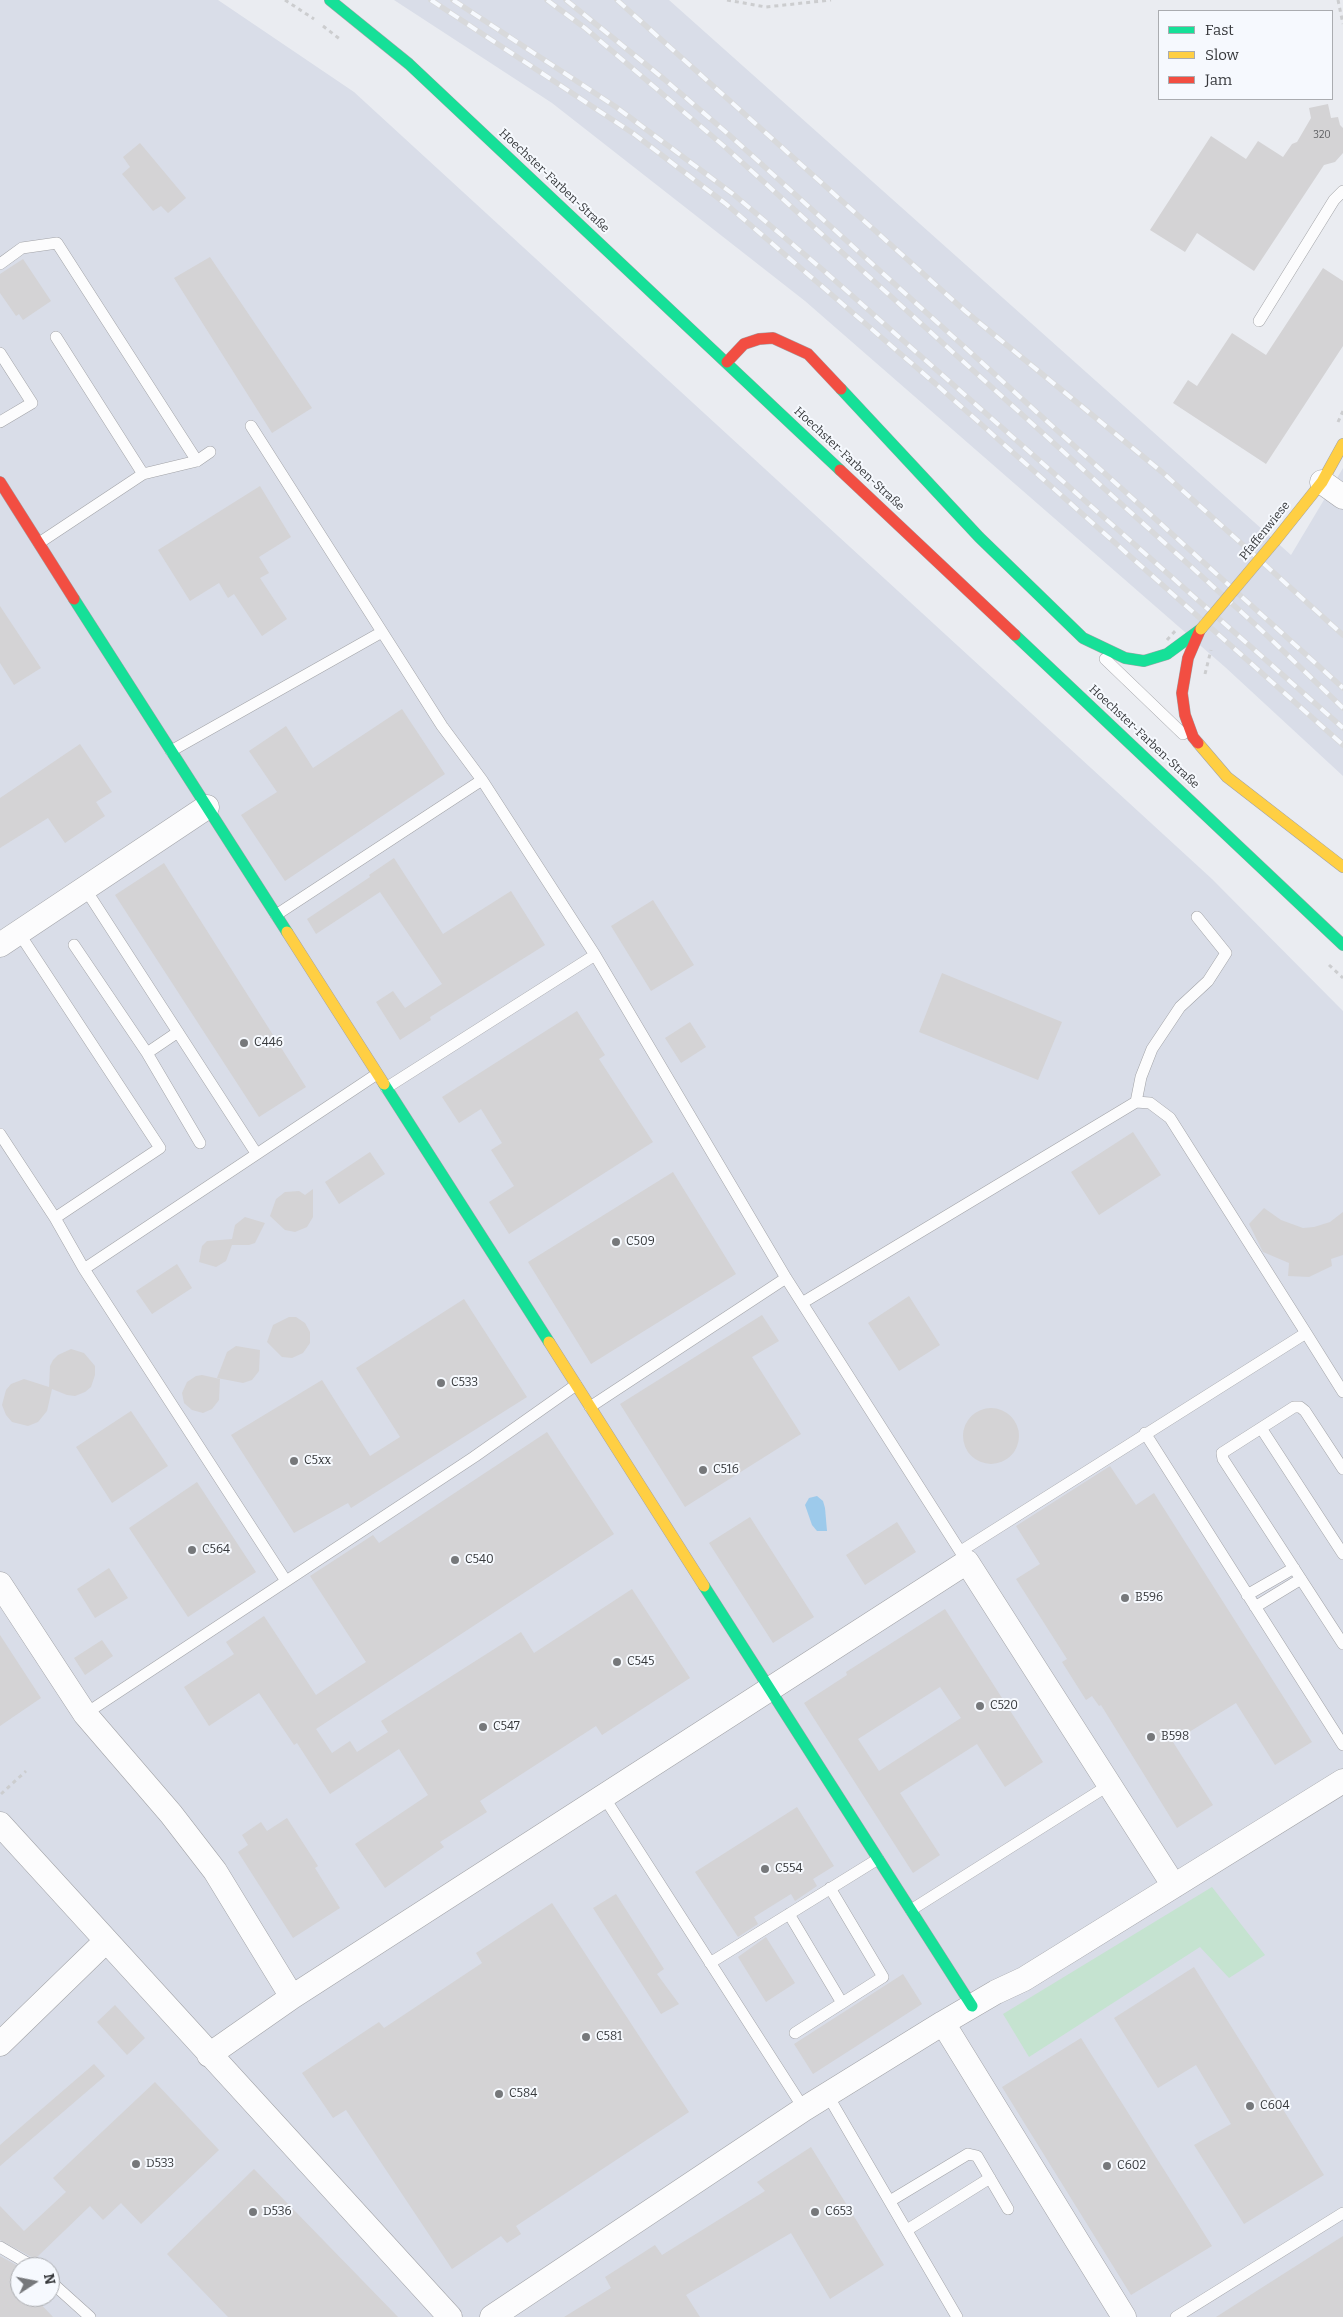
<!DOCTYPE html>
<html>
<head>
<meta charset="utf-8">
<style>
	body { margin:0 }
	#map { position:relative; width:1343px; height:2317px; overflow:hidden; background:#eaecf1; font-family:Bitter,serif }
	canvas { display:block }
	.legend { position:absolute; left:1158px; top:10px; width:175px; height:90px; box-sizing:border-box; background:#f6f9fe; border:1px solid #aaacb0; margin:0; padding:6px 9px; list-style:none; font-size:15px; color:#37393c }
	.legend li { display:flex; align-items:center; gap:10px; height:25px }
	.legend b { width:25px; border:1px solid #aaacb0 }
	.north { position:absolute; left:10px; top:2257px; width:50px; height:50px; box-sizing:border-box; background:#f6f9fe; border:1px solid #aaacb0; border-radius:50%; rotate:79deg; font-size:14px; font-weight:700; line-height:20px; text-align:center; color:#37393c }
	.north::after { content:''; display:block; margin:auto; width:18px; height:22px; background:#76787b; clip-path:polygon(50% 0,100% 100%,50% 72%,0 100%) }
</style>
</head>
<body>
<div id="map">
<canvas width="1343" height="2317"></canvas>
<ul class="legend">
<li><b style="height:6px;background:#16e098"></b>Fast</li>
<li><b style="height:6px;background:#ffcf43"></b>Slow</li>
<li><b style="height:6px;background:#f24e42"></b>Jam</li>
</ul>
<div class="north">N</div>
</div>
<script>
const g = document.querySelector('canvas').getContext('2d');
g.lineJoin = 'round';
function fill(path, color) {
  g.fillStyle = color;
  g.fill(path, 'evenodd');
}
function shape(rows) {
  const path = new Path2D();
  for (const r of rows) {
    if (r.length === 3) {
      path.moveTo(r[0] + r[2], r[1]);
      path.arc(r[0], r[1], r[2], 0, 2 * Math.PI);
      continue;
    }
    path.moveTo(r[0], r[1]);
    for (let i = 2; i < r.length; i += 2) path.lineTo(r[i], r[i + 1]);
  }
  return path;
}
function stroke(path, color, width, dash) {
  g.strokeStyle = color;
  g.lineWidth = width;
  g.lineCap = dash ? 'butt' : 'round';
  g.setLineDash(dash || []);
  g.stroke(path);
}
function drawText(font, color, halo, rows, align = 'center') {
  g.font = font + ' Bitter,serif';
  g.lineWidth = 4;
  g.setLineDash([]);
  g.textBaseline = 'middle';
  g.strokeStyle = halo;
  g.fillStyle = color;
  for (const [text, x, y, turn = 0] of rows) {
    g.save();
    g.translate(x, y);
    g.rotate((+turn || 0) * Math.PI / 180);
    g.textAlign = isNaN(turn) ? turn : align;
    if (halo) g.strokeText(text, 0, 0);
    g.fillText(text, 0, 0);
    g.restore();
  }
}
fill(shape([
	[0,0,218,0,354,92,1212,879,1343,1011,1343,2317,0,2317],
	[20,2267,50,2267,50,2297,20,2297],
	[394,0,669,0,1291,555,1343,468,1343,776,1225,667,805,301,552,103]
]), '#d9dde8');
fill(shape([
	[1212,1887,1265,1955,1229,1978,1200,1947,1029,2057,1003,2014]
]), '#c5e3d0');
fill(shape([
	[817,1496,823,1501,825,1508,827,1531,817,1531,812,1525,805,1505,809,1498]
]), '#9dcaeb');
fill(shape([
	[1328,104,1331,118,1338,117,1340,125,1343,128,1343,153,1335,162,1324,165,1254,271,1197,233,1185,252,1150,230,1211,136,1246,159,1258,141,1283,157,1292,144,1297,142,1311,118,1309,108],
	[140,143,186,198,168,213,161,206,153,211,122,174,130,167,123,157],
	[210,257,312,408,272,433,174,278],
	[23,259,51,301,23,320,19,314,16,316,0,293,0,274],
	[1323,268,1343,281,1343,346,1266,464,1173,403,1188,380,1197,386,1232,333,1266,355],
	[260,486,291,537,259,557,269,573,260,578,287,619,262,636,234,594,228,598,219,583,190,601,158,550],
	[0,606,41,668,14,685,0,663],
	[402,709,445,774,285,881,241,815,277,792,249,751,286,726,313,768],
	[80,744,112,792,96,802,105,816,65,843,48,818,0,848,0,798],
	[394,858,443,934,511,891,545,945,430,1017,431,1020,400,1040,376,1002,393,991,405,1008,442,984,380,892,316,934,307,919,370,877,369,875],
	[164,863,306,1087,259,1117,115,895],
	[653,900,694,965,651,991,611,926],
	[942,973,1062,1022,1038,1080,919,1032],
	[577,1011,605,1055,599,1059,653,1142,509,1234,489,1202,514,1186,491,1150,502,1143,481,1109,459,1123,442,1097],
	[690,1022,706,1047,681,1063,665,1038],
	[1133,1132,1161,1175,1099,1215,1071,1172],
	[370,1152,385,1174,339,1204,325,1182],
	[673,1172,736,1274,591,1364,528,1262],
	[313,1189,313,1217,307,1227,295,1232,285,1230,270,1216,276,1199,285,1192,299,1191,305,1195],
	[1264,1208,1281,1220,1303,1228,1314,1227,1330,1222,1343,1212,1343,1255,1331,1259,1332,1266,1309,1277,1288,1276,1289,1263,1263,1252,1249,1224],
	[245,1217,265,1223,255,1243,249,1245,232,1245,226,1261,216,1267,199,1262,202,1246,207,1241,232,1239,235,1225],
	[177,1264,192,1288,152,1314,136,1291],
	[909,1296,940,1345,899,1371,868,1323],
	[464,1299,527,1397,351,1508,348,1503,294,1533,231,1435,322,1380,370,1456,400,1437,356,1368],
	[762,1315,779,1341,752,1357,801,1434,685,1507,620,1404],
	[289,1317,296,1317,305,1323,310,1332,310,1343,303,1353,292,1358,282,1357,267,1342,273,1325],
	[236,1346,260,1350,259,1371,252,1380,243,1383,217,1378,227,1352],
	[71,1349,84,1353,95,1366,95,1375,91,1387,85,1392,75,1396,67,1395,52,1389,47,1411,38,1422,28,1426,12,1422,6,1415,2,1405,6,1390,11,1384,24,1379,49,1387,50,1366,53,1360,58,1355],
	[202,1375,220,1379,219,1400,212,1409,203,1413,192,1410,184,1403,182,1393,187,1382,196,1376],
	[991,1436,28],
	[131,1411,168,1466,112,1503,76,1447],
	[547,1432,614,1534,316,1729,332,1753,350,1741,357,1752,388,1732,381,1721,521,1632,534,1653,632,1589,690,1678,602,1735,596,1726,480,1801,487,1812,440,1842,444,1847,385,1888,355,1844,428,1795,399,1749,330,1794,297,1743,294,1745,259,1693,209,1726,184,1687,234,1654,226,1642,264,1616,316,1695,366,1662,310,1576,373,1535,379,1543],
	[1110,1466,1136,1505,1154,1493,1312,1742,1275,1765,1236,1703,1173,1742,1213,1805,1177,1828,1101,1705,1099,1706,1092,1696,1086,1700,1062,1662,1067,1659,1016,1579,1040,1564,1016,1526],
	[197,1482,256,1572,188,1617,129,1528],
	[750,1517,814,1617,773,1643,709,1543],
	[897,1522,916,1552,865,1585,846,1555],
	[109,1568,128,1598,95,1618,77,1589],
	[945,1609,1043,1762,1005,1787,977,1744,900,1793,940,1855,913,1873,804,1703,847,1675,846,1672],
	[940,1687,961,1718,879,1771,858,1739],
	[0,1635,41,1698,0,1726],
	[102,1640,113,1656,85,1675,74,1658],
	[797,1807,834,1866,813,1879,817,1886,795,1901,791,1894,754,1917,758,1924,738,1937,695,1872],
	[287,1818,318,1866,315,1868,340,1908,293,1938,238,1852,248,1845,242,1835,261,1822,267,1831],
	[616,1894,664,1969,657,1974,679,2004,661,2014,593,1908],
	[552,1903,689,2112,516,2226,521,2234,507,2243,501,2236,452,2269,346,2110,333,2118,302,2073,379,2022,384,2028,482,1963,476,1953],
	[766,1937,795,1983,766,2002,738,1957],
	[1194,1967,1324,2175,1244,2224,1194,2145,1231,2124,1196,2065,1158,2088,1114,2018],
	[903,1974,922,2004,813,2074,794,2044],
	[115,2005,145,2038,127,2055,97,2022],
	[1081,2038,1212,2246,1131,2295,1002,2087],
	[94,2064,105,2076,0,2166,0,2145],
	[155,2082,219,2150,141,2224,121,2203,103,2220,90,2206,35,2259,0,2240,0,2206,24,2231,66,2192,53,2178],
	[811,2147,884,2265,830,2299,791,2233,686,2295,700,2317,564,2317,611,2288,605,2277,655,2245,662,2255,765,2191,757,2182],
	[254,2169,398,2317,228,2317,167,2254],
	[1343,2236,1343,2317,1216,2317,1266,2285],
	[0,2256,20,2267,20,2297,34,2297,53,2317,0,2317]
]), '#d4d3d5');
const lane = shape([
	[0,264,22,248,57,243,197,461],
	[1259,321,1334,200,1343,191],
	[56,337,143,474],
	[0,353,32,403,0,422],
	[251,426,442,726,482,780,595,955,786,1278,967,1562],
	[39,543,143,474,197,461,210,452],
	[1105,659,1183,734],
	[171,751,382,632],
	[86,890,256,1153],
	[276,915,482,780],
	[19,933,160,1148,55,1218,84,1269,377,1074],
	[74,945,147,1053],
	[178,1032,147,1053,200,1143],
	[386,1088,595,955],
	[1136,1102,1141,1077,1152,1049,1180,1007,1208,981,1226,953,1197,917],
	[0,1134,55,1218],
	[84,1269,286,1581],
	[802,1303,1136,1102,1150,1103,1170,1118,1306,1333],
	[590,1407,786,1278],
	[1261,1428,1343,1554],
	[1145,1433,1343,1745],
	[1343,1469,1305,1411,1300,1407,1294,1407,1222,1453,1223,1459,1343,1644],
	[961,1551,1306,1333,1343,1392],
	[1247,1595,1294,1568],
	[1255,1607,1301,1579],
	[85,1714,474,1457,576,1385],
	[604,1797,804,2109],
	[911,1910,1109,1785],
	[789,1914,842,2003],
	[710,1963,878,1859],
	[795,2033,883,1977,830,1888],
	[827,2094,957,2317],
	[890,2201,968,2154,977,2156,1008,2209],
	[907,2230,990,2178],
	[0,2247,34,2267],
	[50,2281,90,2317],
	[1176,2317,1343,2213]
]);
const street = shape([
	[1322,482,1343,497],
	[0,945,207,807],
	[0,1584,85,1714,171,1814,215,1871,292,1997],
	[0,1824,450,2317],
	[943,2023,1124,2317],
	[0,2044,106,1941],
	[209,2055,292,1997,967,1562,1174,1886],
	[492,2317,804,2109,943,2023,996,1992,1024,1979,1343,1781]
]);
const fast = shape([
	[330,0,409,64,840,470],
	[841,389,979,537,1083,638,1125,658,1144,661,1167,654,1201,629],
	[74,599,287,932],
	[1015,635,1343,945],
	[384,1084,549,1342],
	[704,1586,972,2006]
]);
const slow = shape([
	[1275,541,1322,482,1343,444],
	[1198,743,1227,777,1343,867],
	[287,932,384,1084],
	[549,1342,704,1586]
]);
const jam = shape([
	[727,362,744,344,759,339,773,338,808,354,841,389],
	[840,470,1015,635],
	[0,482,74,599],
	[1198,743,1193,737,1185,715,1182,693,1188,658,1200,630]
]);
stroke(lane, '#a2a3a7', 12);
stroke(street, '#a2a3a7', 25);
stroke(fast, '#a2a3a7', 12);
stroke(slow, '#a2a3a7', 12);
stroke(jam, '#a2a3a7', 12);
stroke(shape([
	[285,0,314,19],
	[727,0,766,7,831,0],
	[1338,0,1343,24],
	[323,26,341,40],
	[1338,422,1343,411],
	[1329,965,1343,978],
	[1,1794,26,1771]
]), '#cccdcf', 3, [4, 4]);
stroke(lane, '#fcfcfd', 11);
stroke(street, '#fcfcfd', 24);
stroke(fast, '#16e098', 11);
stroke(slow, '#ffcf43', 11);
stroke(jam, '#f24e42', 11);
const rail = shape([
	[431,0,634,134,726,204,938,386,1343,745],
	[453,0,616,107,733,194,823,270,1343,728],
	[547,0,585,28,725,147,1258,627,1343,708],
	[566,0,664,79,727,133,1343,688],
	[617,0,965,311,1162,472,1343,635]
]);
stroke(rail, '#d8d9db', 5.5);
stroke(rail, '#f6f9fe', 4, [11]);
const slowBridge = shape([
	[1201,629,1275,541]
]);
stroke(slowBridge, '#a2a3a7', 12, []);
stroke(shape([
	[1167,640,1177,629],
	[1205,674,1211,650]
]), '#cccdcf', 3, [4, 4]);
stroke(slowBridge, '#ffcf43', 11);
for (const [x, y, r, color] of [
	[244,1043,5,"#76787b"],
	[616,1242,5,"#76787b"],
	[441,1383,5,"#76787b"],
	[294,1461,5,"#76787b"],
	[703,1470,5,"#76787b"],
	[192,1550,5,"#76787b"],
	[455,1560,5,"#76787b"],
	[1125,1598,5,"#76787b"],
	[617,1662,5,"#76787b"],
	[980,1706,5,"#76787b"],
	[483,1727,5,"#76787b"],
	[1151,1737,5,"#76787b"],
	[765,1869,5,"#76787b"],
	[586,2037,5,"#76787b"],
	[499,2094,5,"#76787b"],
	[1250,2106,5,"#76787b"],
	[136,2164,5,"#76787b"],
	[1107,2166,5,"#76787b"],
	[253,2212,5,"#76787b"],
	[815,2212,5,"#76787b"]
]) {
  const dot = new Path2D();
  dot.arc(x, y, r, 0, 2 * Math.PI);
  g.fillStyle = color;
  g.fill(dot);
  stroke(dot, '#f6f9fe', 2);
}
drawText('10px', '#5f6063', null, [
	["320",1322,135]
]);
drawText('12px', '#37393c', '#f6f9fe', [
	["Hoechster-Farben-Straße",554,181,43],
	["Hoechster-Farben-Straße",849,459,43],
	["Pfaffenwiese",1265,531,-51],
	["Hoechster-Farben-Straße",1144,737,43]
]);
drawText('12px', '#37393c', '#f6f9fe', [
	["C446",254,1043],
	["C509",626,1242],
	["C533",451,1383],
	["C5xx",304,1461],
	["C516",713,1470],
	["C564",202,1550],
	["C540",465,1560],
	["B596",1135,1598],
	["C545",627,1662],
	["C520",990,1706],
	["C547",493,1727],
	["B598",1161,1737],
	["C554",775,1869],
	["C581",596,2037],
	["C584",509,2094],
	["C604",1260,2106],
	["D533",146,2164],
	["C602",1117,2166],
	["D536",263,2212],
	["C653",825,2212]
], 'left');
</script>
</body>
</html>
